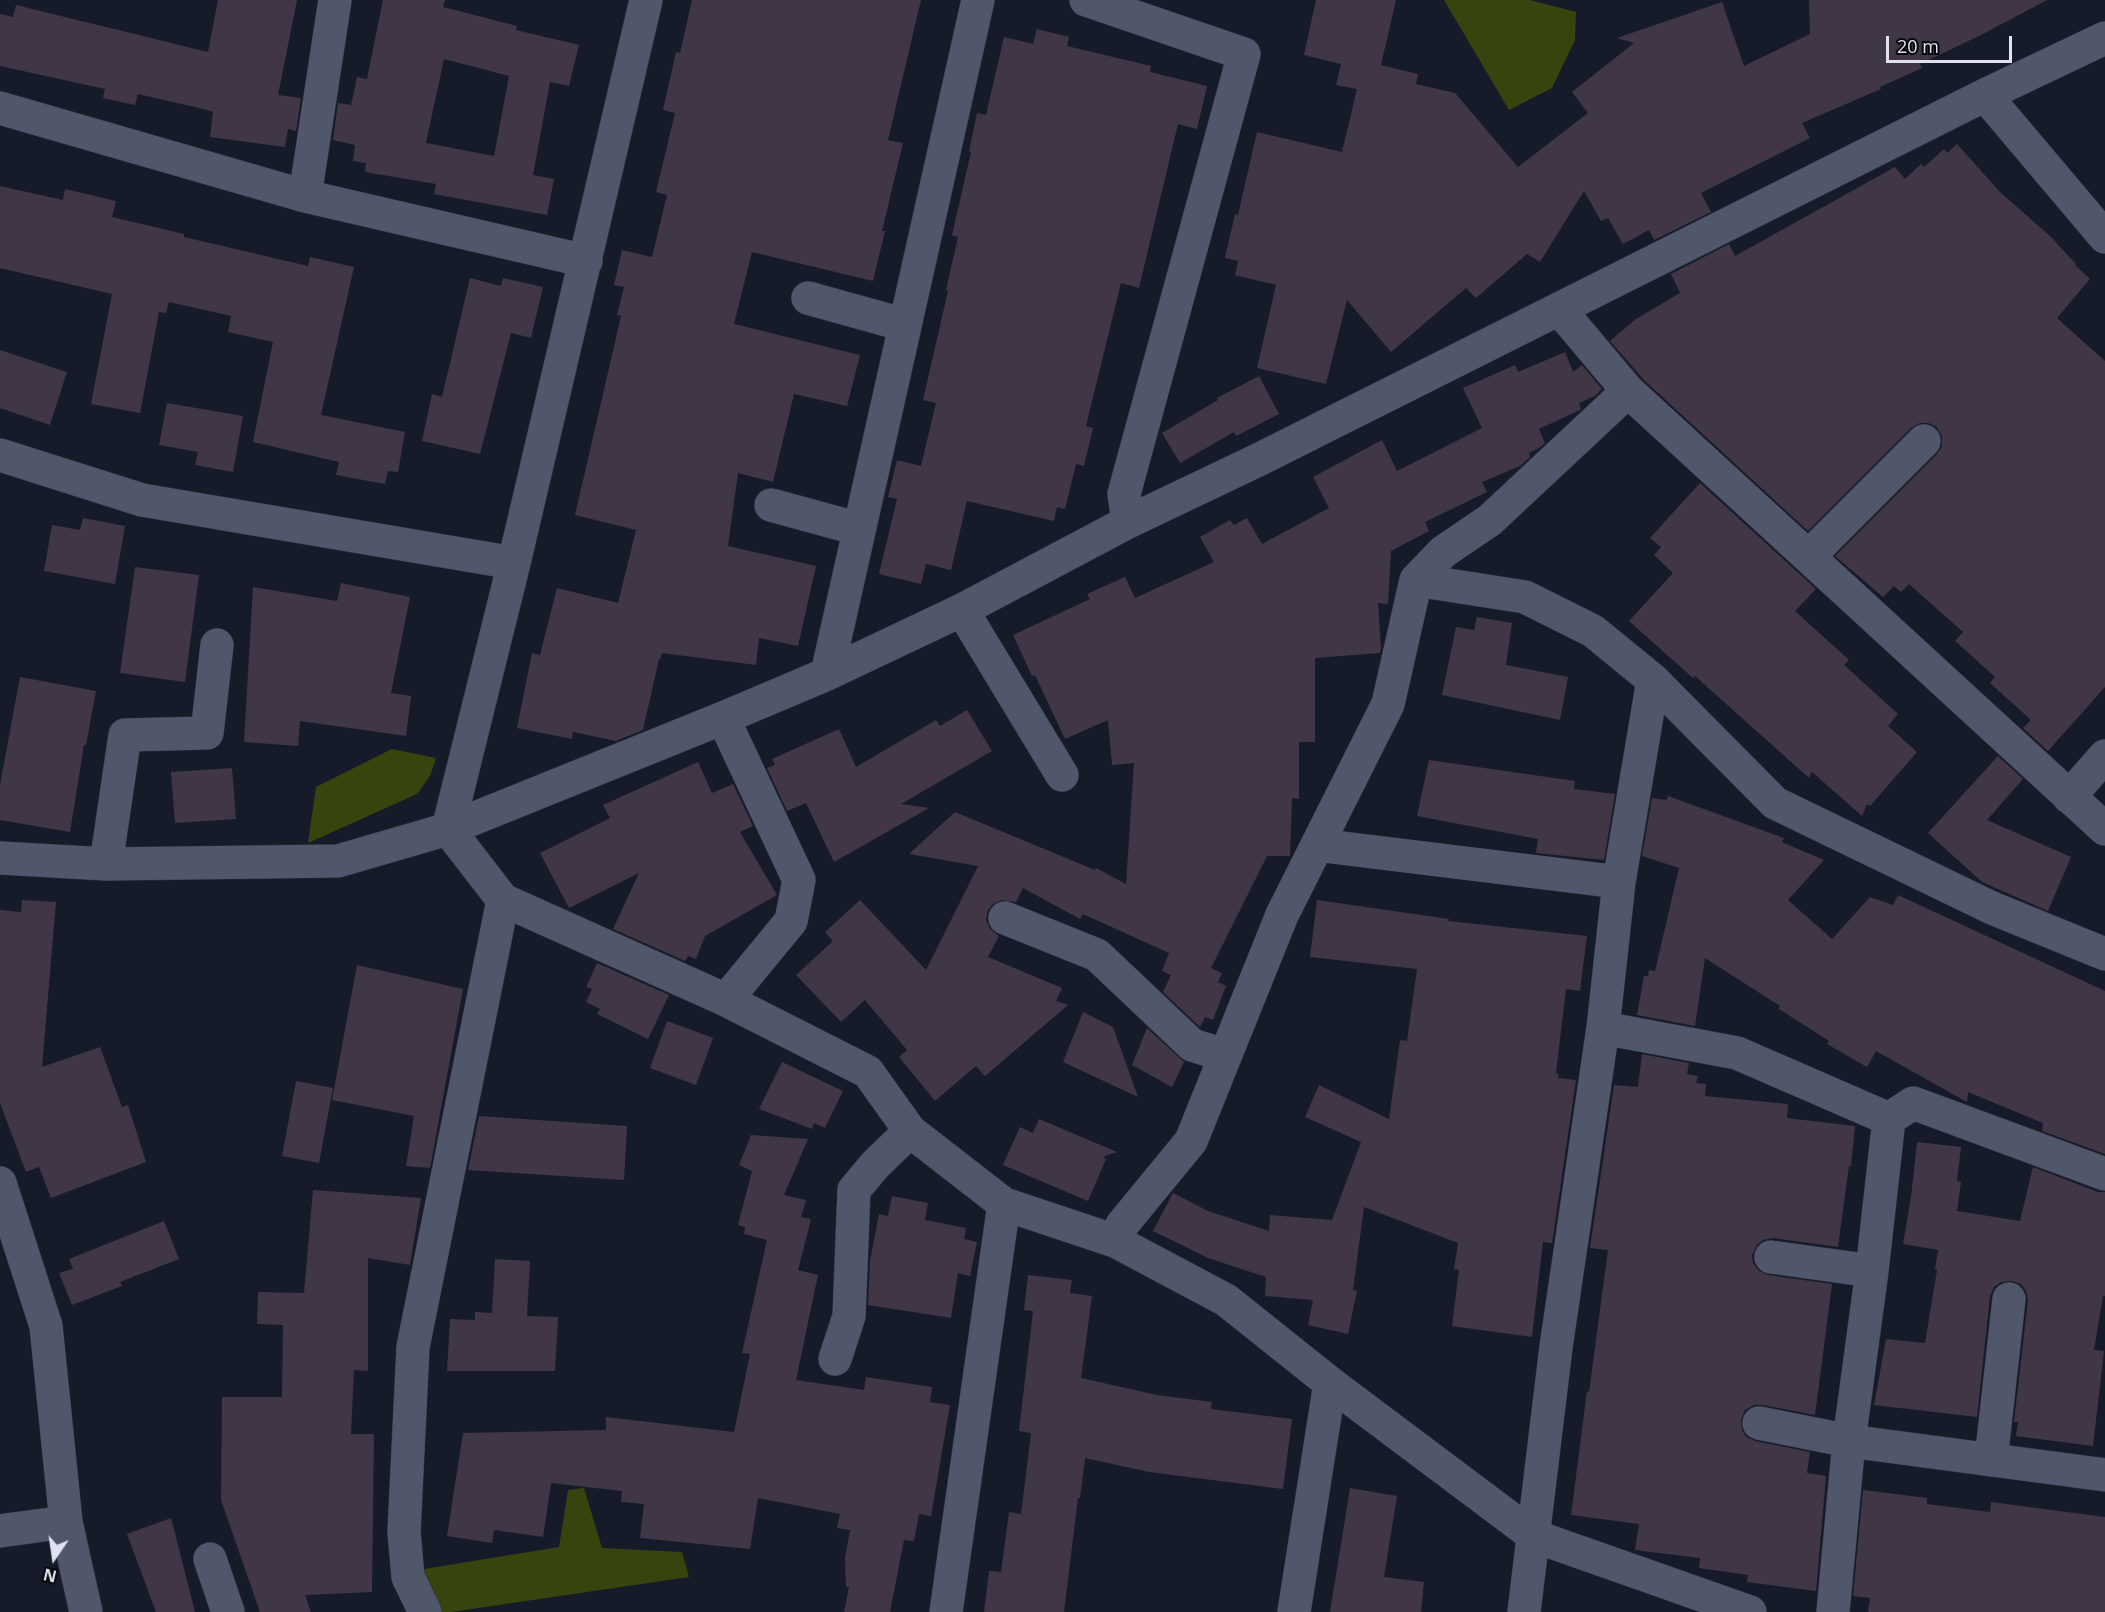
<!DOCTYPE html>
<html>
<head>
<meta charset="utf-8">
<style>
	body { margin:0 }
	#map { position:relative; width:2105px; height:1612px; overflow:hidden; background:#161b2a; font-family:"Open Sans",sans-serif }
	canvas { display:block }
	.north { position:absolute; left:24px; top:1528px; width:60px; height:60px; -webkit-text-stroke:4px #05060c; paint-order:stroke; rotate:193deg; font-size:16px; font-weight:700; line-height:24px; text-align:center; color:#e0e3ef }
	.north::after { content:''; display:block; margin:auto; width:21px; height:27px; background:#e0e3ef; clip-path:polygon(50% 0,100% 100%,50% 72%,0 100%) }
	.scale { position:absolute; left:1886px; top:36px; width:126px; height:27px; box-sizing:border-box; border:3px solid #e0e3ef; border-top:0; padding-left:8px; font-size:18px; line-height:21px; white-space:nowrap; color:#e0e3ef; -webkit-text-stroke:4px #05060c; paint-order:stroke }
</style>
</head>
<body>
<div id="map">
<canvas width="2105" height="1612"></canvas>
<div class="north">N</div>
<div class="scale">20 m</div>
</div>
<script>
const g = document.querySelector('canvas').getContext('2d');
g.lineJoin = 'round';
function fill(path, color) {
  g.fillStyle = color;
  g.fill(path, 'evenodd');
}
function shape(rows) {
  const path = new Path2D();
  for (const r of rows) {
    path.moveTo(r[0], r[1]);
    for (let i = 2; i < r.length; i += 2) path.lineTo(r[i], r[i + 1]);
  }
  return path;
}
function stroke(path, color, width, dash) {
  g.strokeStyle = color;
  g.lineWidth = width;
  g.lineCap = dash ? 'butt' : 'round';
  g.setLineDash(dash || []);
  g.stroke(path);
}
fill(shape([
	[1444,0,1530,0,1576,12,1575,40,1552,88,1509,110],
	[392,749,436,758,430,776,417,794,308,843,316,787],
	[584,1488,602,1548,682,1552,689,1577,451,1612,437,1612,418,1570,559,1547,568,1490]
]), '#38440e');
fill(shape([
	[218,0,297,0,278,95,301,98,296,131,288,129,285,147,210,137,213,112,203,109,138,94,135,105,103,98,105,89,0,66,0,14,13,17,16,5,208,52],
	[383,0,445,0,443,7,517,26,516,30,579,45,569,86,550,82,533,175,554,179,547,215,434,194,436,184,365,172,366,163,353,161,355,145,333,140,338,103,351,105,357,77,367,79],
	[444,59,509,76,494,156,426,143],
	[692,0,921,0,888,140,903,143,882,231,885,231,873,281,752,252,734,324,860,355,847,406,794,394,773,482,738,473,728,546,816,566,798,646,759,638,756,665,662,653,660,659,659,659,643,730,616,741,573,732,572,739,517,728,532,653,540,655,557,588,618,603,636,530,575,515,621,316,617,315,624,287,614,285,622,250,652,257,667,195,656,192,675,113,663,110,676,52,680,53],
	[1316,0,1396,0,1381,65,1418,74,1416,84,1455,93,1518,167,1588,113,1572,92,1634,43,1617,38,1722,2,1744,66,1810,34,1809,0,2047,0,1981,35,1920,64,1922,68,1880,87,1881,89,1802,123,1810,138,1701,193,1711,212,1654,240,1649,230,1623,244,1608,218,1601,221,1584,191,1540,262,1527,254,1476,298,1466,288,1391,352,1347,300,1326,384,1257,368,1276,285,1235,275,1238,261,1225,258,1235,214,1238,215,1257,132,1342,152,1357,89,1336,85,1341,64,1304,55],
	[1037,29,1069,37,1067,46,1151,66,1150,72,1207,86,1197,129,1178,124,1139,288,1121,283,1086,426,1093,428,1084,466,1076,464,1065,509,1057,507,1054,521,967,501,951,570,926,564,921,584,879,574,897,499,888,497,897,460,921,466,936,403,923,400,948,291,946,290,958,237,952,235,971,152,969,151,977,113,986,115,1004,37,1033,44],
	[1957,144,2001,193,2050,236,2076,264,2075,265,2090,279,2057,318,2105,361,2105,687,2048,751,2023,728,2031,720,1990,683,1995,677,1955,641,1963,632,1909,584,1901,592,1894,586,1883,597,1835,556,1937,454,1942,446,1942,437,1937,427,1928,423,1920,423,1911,428,1808,531,1644,380,1610,341,1636,319,1680,293,1671,274,1729,244,1735,256,1895,167,1905,179,1921,164,1924,167,1944,149,1947,153],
	[0,186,63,200,65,189,116,201,112,217,184,234,184,237,308,266,310,257,354,267,321,415,405,432,398,472,388,471,385,484,336,475,339,462,253,442,273,342,228,332,231,316,169,302,166,313,159,312,140,413,91,404,112,294,0,268],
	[470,278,501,286,503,278,543,287,531,338,511,333,480,454,422,441,432,394,442,397],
	[0,350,67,372,50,425,0,408],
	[1565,352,1573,372,1582,365,1602,389,1595,396,1579,403,1581,409,1580,410,1539,429,1545,443,1539,448,1529,453,1530,457,1520,466,1482,482,1487,492,1425,522,1429,531,1391,551,1388,604,1378,603,1381,648,1380,653,1315,658,1315,742,1299,742,1299,799,1292,798,1290,856,1267,856,1211,968,1222,973,1218,982,1226,986,1213,1020,1205,1017,1200,1027,1163,992,1171,975,1162,971,1169,953,1083,914,1080,919,1023,888,1016,902,1002,900,993,904,988,910,986,920,990,929,999,936,988,957,1062,988,1056,1001,1068,1005,985,1076,976,1066,935,1101,899,1057,907,1050,865,1000,841,1022,796,975,833,941,825,932,860,900,926,970,978,866,909,854,955,812,1095,870,1096,868,1126,884,1134,763,1112,765,1108,720,1065,739,1035,675,1032,676,1013,635,1090,599,1087,594,1125,577,1135,598,1214,562,1200,537,1230,520,1234,525,1247,518,1262,544,1329,508,1313,477,1382,440,1397,471,1482,428,1463,388,1515,365,1518,372],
	[1259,376,1279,414,1236,436,1234,432,1180,463,1162,433,1218,400,1217,398],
	[167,403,243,416,233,472,195,465,198,452,159,445],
	[1700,483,1816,589,1795,611,1849,660,1844,665,1898,714,1888,726,1917,752,1870,806,1867,804,1862,816,1812,772,1809,778,1695,676,1693,678,1629,621,1673,573,1654,555,1661,547,1650,538],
	[83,518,125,526,115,584,44,571,52,525,80,530],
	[135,567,199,575,185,682,120,673],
	[341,583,410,597,391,693,411,696,406,736,300,721,298,746,244,742,253,587,337,601],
	[1477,617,1512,623,1506,665,1568,677,1560,720,1442,695,1456,627,1474,630],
	[20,677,96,691,86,745,84,745,70,832,0,820,0,785],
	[967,710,992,751,901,804,929,808,834,862,806,803,787,811,767,768,775,765,772,759,839,729,856,767,936,720,940,726],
	[1998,756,2023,779,1987,820,2071,857,2048,911,1982,882,1928,833],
	[1429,760,1575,781,1574,789,1615,794,1604,860,1536,853,1538,839,1417,816],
	[698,762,712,793,733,784,753,826,740,832,777,895,705,936,696,959,688,956,685,961,613,929,639,873,569,908,540,853,610,818,603,805],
	[232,768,236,819,175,823,171,772],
	[1668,796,1784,838,1782,842,1824,860,1788,900,1832,939,1870,897,1893,905,1898,895,2105,991,2105,1154,2042,1131,2043,1123,1968,1092,1967,1102,1876,1051,1867,1067,1827,1044,1829,1041,1779,1009,1780,1006,1705,958,1695,1026,1637,1015,1644,976,1648,976,1649,970,1655,971,1679,868,1642,856,1652,798,1667,800],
	[22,900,56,902,42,1067,100,1047,122,1107,128,1105,146,1162,51,1198,39,1167,26,1172,0,1103,0,910,21,912],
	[1317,900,1449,919,1448,921,1587,936,1580,991,1566,989,1556,1073,1559,1074,1558,1078,1576,1080,1552,1243,1543,1242,1532,1337,1452,1326,1459,1270,1454,1269,1458,1243,1364,1207,1353,1290,1357,1291,1348,1334,1308,1325,1313,1300,1265,1296,1266,1277,1208,1258,1153,1231,1173,1193,1208,1211,1269,1231,1270,1215,1332,1220,1361,1142,1305,1117,1319,1085,1389,1119,1400,1040,1407,1041,1417,969,1310,957],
	[597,963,669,995,648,1039,597,1014,600,1009,586,1002,592,989,586,987],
	[357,965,463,989,430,1168,406,1166,414,1116,332,1100],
	[1083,1012,1113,1027,1138,1097,1063,1062],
	[667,1021,713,1038,696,1085,650,1068],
	[1147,1028,1184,1062,1172,1087,1132,1065],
	[1642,1054,1689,1063,1687,1074,1698,1076,1696,1083,1706,1084,1705,1096,1788,1104,1787,1118,1855,1126,1851,1166,1849,1166,1838,1247,1773,1238,1763,1240,1757,1245,1752,1255,1753,1263,1759,1271,1768,1275,1832,1284,1815,1415,1763,1405,1754,1405,1745,1410,1741,1420,1742,1430,1746,1437,1755,1441,1810,1452,1807,1473,1826,1476,1816,1591,1747,1582,1748,1575,1699,1568,1700,1558,1635,1550,1639,1524,1571,1515,1587,1391,1589,1392,1608,1250,1590,1248,1614,1085,1638,1087],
	[782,1062,843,1091,825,1128,814,1123,812,1129,759,1109],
	[296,1081,333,1088,319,1163,282,1156],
	[479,1116,627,1126,624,1180,468,1170],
	[1039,1119,1117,1152,1103,1157,1106,1159,1088,1201,1003,1165,1020,1127,1033,1133],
	[751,1135,808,1139,784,1195,806,1200,801,1217,811,1219,798,1270,818,1275,796,1380,864,1390,866,1377,932,1387,930,1402,950,1405,931,1516,919,1514,914,1541,904,1540,890,1612,844,1612,849,1587,846,1587,845,1558,850,1530,837,1528,840,1514,758,1498,750,1549,640,1538,644,1504,621,1502,622,1491,551,1483,543,1537,494,1530,492,1543,447,1536,463,1433,606,1430,606,1417,734,1432,750,1354,742,1353,767,1240,744,1234,745,1227,738,1225,752,1171,739,1165],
	[1917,1142,1961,1147,1957,1181,1961,1182,1957,1211,2020,1221,2033,1167,2098,1192,2105,1192,2105,1296,2103,1296,2094,1350,2104,1351,2093,1446,2016,1436,2018,1422,2014,1422,2028,1300,2026,1291,2021,1284,2012,1281,2001,1282,1994,1287,1990,1296,1977,1417,1874,1405,1886,1339,1925,1343,1937,1270,1935,1269,1938,1250,1903,1244,1911,1197],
	[313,1190,421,1198,410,1265,368,1258,368,1371,354,1370,351,1434,374,1434,372,1592,305,1595,311,1612,260,1612,221,1500,222,1397,282,1397,283,1325,257,1324,258,1292,304,1293],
	[892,1196,928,1203,925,1220,966,1228,964,1239,977,1242,970,1276,958,1273,951,1318,868,1305,870,1261,879,1214,888,1216],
	[164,1221,179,1259,120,1282,122,1286,72,1305,59,1273,73,1269,69,1259],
	[495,1259,530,1261,527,1316,558,1317,555,1371,447,1371,450,1319,475,1320,475,1312,492,1313],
	[1028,1275,1072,1280,1070,1293,1092,1296,1081,1378,1157,1395,1212,1402,1211,1409,1292,1419,1283,1489,1149,1472,1085,1458,1080,1498,1078,1498,1064,1612,984,1612,989,1571,1001,1572,1009,1512,1021,1514,1031,1433,1019,1431,1033,1311,1024,1310],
	[1350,1488,1397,1496,1384,1577,1424,1582,1421,1612,1330,1612],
	[1863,1490,1927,1498,1927,1504,1990,1512,1991,1502,2105,1517,2105,1612,1868,1612,1870,1598,1853,1596],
	[171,1518,195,1612,156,1612,127,1534]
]), '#413646');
const minor = shape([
	[1086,0,1244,54,1124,494,1128,522],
	[1985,95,2105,237],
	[0,108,305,196,586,261],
	[305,196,335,0],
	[808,298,905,325],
	[1559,309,1628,391,2105,829],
	[0,455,142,500,514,563],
	[771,505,859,529],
	[1809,556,1924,441],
	[1416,580,1525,597,1593,631,1653,680,1775,803,1992,908,2105,954],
	[962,610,1062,775],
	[827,674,978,0],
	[723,718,799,880,791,921,726,1000,868,1072,910,1131,1004,1204,1115,1241,1122,1225,1191,1141,1282,915,1388,704,1416,580,1443,552,1490,520,1628,391],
	[2069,797,2105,756],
	[448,829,514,563,646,0],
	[1317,845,1619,882],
	[0,858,106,864,338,861,448,829,723,718,827,674,962,610,1128,522,1258,460,1985,95,2105,38],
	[106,864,125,735,207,733,217,645],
	[503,900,726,1000],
	[1005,918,1097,955,1192,1045,1224,1055],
	[1603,1028,1737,1053,1889,1119],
	[1889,1119,1913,1103,2105,1174],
	[0,1183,46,1326,66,1522,86,1612],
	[1115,1241,1226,1300,1330,1383,1534,1536,1750,1612],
	[1771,1257,1872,1271],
	[835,1359,849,1316,854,1190,875,1165,910,1131],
	[1759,1423,1849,1441,2105,1475],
	[1991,1460,2009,1299],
	[0,1531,66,1522],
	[210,1559,228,1612],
	[425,1612,408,1577,404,1532,413,1347,503,900,448,829],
	[946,1612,1004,1204],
	[1294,1612,1330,1383],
	[1524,1612,1556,1347,1603,1028,1619,882,1653,680],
	[1833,1612,1849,1441,1872,1271,1889,1119]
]);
stroke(minor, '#343643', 34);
stroke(minor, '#51576a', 33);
</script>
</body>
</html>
